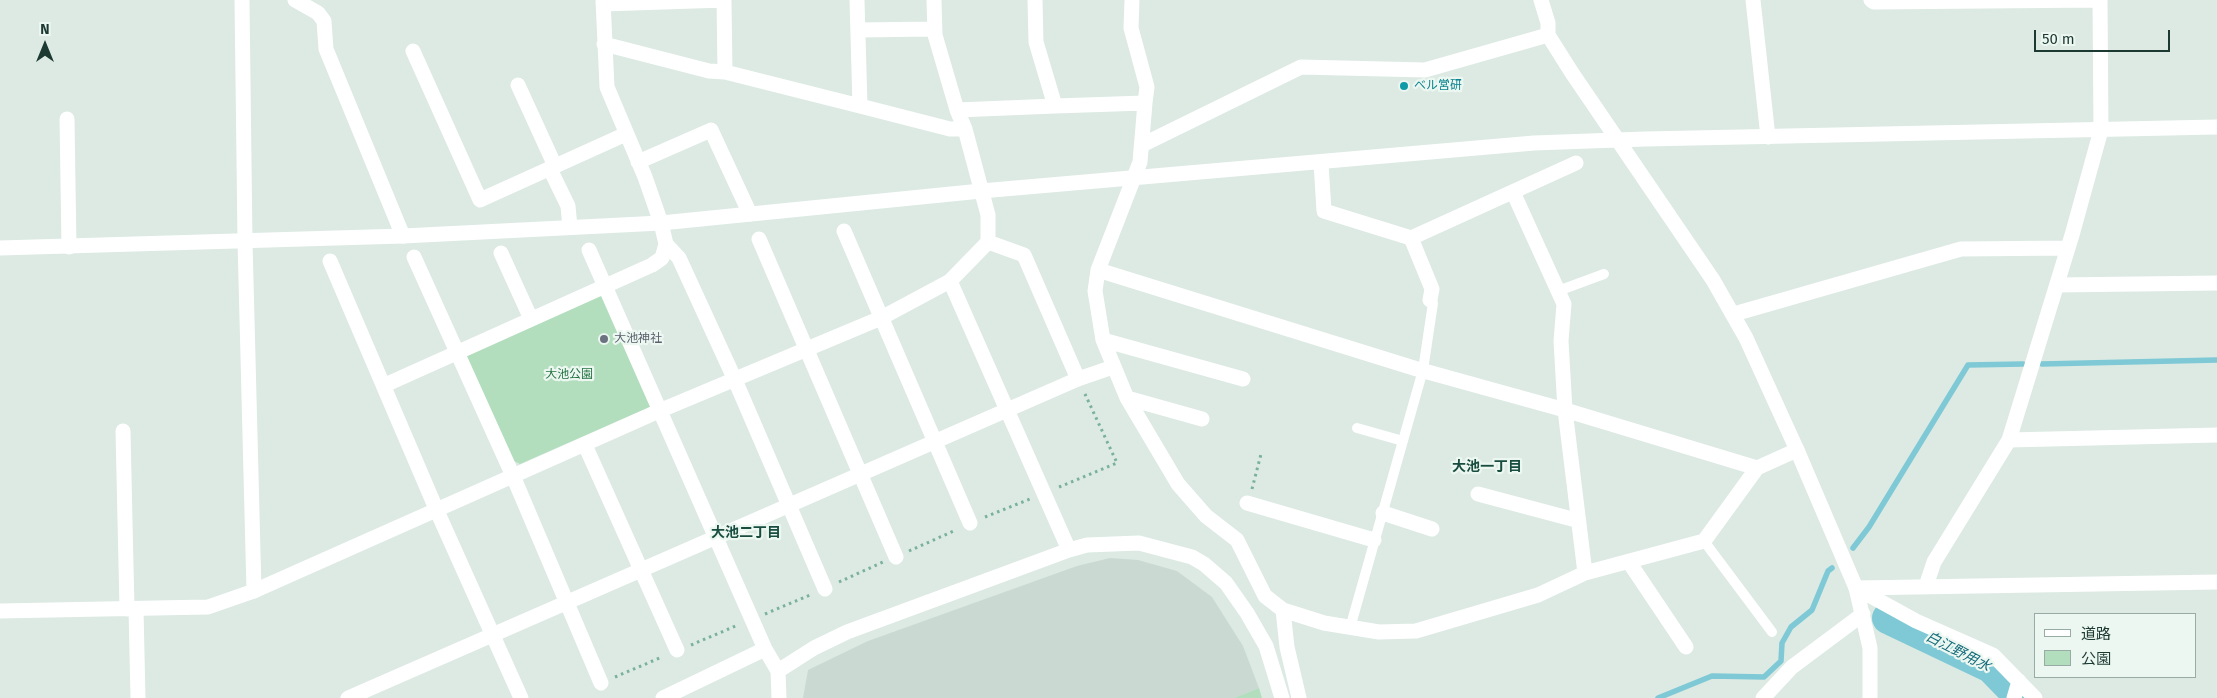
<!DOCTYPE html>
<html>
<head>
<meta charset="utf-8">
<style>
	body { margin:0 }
	#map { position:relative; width:2217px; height:698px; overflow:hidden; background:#dceae3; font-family:"Fira Sans","Noto Sans JP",sans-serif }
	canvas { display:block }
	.legend { position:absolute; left:2034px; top:613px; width:162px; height:65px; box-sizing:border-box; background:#ecf7f1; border:1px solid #99aba5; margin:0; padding:6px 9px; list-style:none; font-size:15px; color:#1d3a32 }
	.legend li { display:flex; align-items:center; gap:10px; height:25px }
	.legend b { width:25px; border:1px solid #99aba5 }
	.north { position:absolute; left:20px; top:20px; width:50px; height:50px; -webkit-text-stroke:4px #ecf7f1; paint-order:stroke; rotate:0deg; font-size:14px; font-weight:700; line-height:20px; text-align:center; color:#1d3a32 }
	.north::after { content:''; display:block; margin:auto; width:18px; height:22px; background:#1d3a32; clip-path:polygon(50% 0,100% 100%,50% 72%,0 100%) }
	.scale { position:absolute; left:2034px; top:30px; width:136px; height:22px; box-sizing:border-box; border:2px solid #1d3a32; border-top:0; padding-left:6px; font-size:15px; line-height:18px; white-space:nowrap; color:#1d3a32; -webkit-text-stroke:4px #ecf7f1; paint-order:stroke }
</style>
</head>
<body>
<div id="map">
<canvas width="2217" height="698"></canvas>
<ul class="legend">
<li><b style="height:6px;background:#fff"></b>道路</li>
<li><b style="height:14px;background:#b2debd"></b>公園</li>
</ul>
<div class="north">N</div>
<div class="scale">50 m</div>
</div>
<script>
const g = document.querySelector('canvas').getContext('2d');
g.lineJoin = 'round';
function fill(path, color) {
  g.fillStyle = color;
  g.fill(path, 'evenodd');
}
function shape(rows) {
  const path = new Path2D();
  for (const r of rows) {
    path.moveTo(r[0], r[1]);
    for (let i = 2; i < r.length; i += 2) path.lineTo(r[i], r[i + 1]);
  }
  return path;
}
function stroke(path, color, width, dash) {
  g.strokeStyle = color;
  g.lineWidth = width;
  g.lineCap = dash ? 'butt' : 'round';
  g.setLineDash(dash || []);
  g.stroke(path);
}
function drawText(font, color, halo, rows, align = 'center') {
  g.font = font + ' "Fira Sans","Noto Sans JP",sans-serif';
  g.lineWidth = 4.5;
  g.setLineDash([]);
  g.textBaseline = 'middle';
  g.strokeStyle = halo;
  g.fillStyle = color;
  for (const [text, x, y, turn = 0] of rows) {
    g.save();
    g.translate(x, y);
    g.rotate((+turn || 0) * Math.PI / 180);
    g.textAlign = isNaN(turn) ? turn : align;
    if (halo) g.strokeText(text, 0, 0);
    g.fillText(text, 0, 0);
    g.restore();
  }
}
fill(shape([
	[1110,558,1138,560,1177,571,1212,597,1243,646,1259,688,1234,698,803,698,808,670,868,641,1077,566]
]), '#cadad2');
fill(shape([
	[599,293,605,298,652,406,520,464,512,460,464,361,467,354],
	[1259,688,1262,698,1234,698]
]), '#b2debd');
stroke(shape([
	[2042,364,2217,360],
	[1853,548,1869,527,1968,365,2023,364],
	[1658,698,1712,676,1764,677,1781,661,1782,643,1791,627,1812,610,1828,571,1832,568]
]), '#7ec9d5', 5.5);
stroke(shape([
	[1888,618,1991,667,2021,698]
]), '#7ec9d5', 32);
stroke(shape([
	[1059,487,1117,463,1085,394],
	[1252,489,1261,454],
	[985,517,1030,499],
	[909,551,956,530],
	[839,582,883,562],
	[765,614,810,595],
	[691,645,738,625],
	[615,677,662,657]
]), '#79b09e', 3, [2.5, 4]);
stroke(shape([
	[1558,291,1604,274],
	[1357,428,1403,441],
	[1704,541,1772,632],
	[1350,628,1423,370,1433,303,1430,300]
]), '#fff', 10);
stroke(shape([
	[295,0,318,13,324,21,326,49,403,236],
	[1132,0,1131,28,1147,87,1145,103],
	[1753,0,1768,137],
	[1871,0,1874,2,2100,0,2101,130,2072,235,2009,440,1934,562,1926,586],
	[603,4,724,0],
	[858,30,935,29],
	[604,44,709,71,725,72,724,1],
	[413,51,480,200,626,134],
	[725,72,860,106,857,0],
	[518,85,555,166],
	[860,106,950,129,965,129],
	[1055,106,1145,103,1140,162,1098,270,1095,291,1103,340,1127,398,1178,484,1206,516,1237,540,1265,596,1283,610,1324,623,1379,632,1416,631,1538,595,1585,573,1704,541,1757,468,1797,450],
	[957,110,1055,106,1036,42,1035,0],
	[67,119,69,247],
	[1142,145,1301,67,1425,70,1548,35],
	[638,162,711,130,750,214],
	[1321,163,1324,211,1411,238,1432,289,1430,300],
	[550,169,568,206,570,227],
	[1513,192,1564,304,1561,341,1565,410,1585,573],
	[844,231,970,523],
	[1411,238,1576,163],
	[759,239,896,557],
	[988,242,1024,255,1078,379],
	[666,244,679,258,735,380,825,589],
	[589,250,765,649],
	[501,253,531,319],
	[414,257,513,476,601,683],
	[330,261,437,511,521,698],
	[1098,270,1417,369,1565,410,1757,468],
	[950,281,1069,550],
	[2057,285,2217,283],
	[1734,314,1961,249,2068,248],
	[1103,340,1243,379],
	[385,385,652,265,662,258,666,244,661,223,645,177,607,87,603,0],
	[1127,398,1202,419],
	[123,431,127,609],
	[2009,440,2217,435],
	[585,445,677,650],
	[1478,494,1572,519,1578,518],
	[1247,503,1374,540],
	[1383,513,1432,529],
	[1629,562,1686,647],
	[1856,588,1916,621,1993,655,2035,698],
	[136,609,138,698],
	[1283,610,1287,647,1299,698],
	[0,611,208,607,254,591,659,411,881,318,950,281,988,242,988,215,965,129,957,110,935,35,934,0],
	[778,671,814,648,847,632,1069,550,1087,545,1139,543,1192,557,1204,564,1226,583,1247,613,1266,646,1282,698],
	[348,698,1078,379,1113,367],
	[663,698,765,649,778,671,779,698],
	[1763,698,1792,667,1863,614],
	[2014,698,2019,681]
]), '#fff', 15);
stroke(shape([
	[242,0,245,241,254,591],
	[1541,0,1548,23,1548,35,1572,73,1713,280,1746,338,1797,450,1856,588,1870,648,1870,698],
	[0,248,403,236,661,223,981,191,1534,143,1645,139,2217,127],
	[1856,588,2217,582]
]), '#fff', 15);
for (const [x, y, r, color] of [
	[1404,86,5,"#0f9aa8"],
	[604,339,5,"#6b7280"]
]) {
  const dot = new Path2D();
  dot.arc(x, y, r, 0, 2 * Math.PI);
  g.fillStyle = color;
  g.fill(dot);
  stroke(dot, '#ecf7f1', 2);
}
drawText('12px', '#0d838f', '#ecf7f1', [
	["べル営研",1414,86]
], 'left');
drawText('12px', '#5b616d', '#ecf7f1', [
	["大池神社",614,339]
], 'left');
drawText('12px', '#247442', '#ecf7f1', [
	["大池公園",569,375]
]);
drawText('bold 14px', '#184d3f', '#ecf7f1', [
	["大池一丁目",1487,467],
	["大池二丁目",746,533]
]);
drawText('italic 14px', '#136a7a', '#ecf7f1', [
	["白江野用水",1958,652,27]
]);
</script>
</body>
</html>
